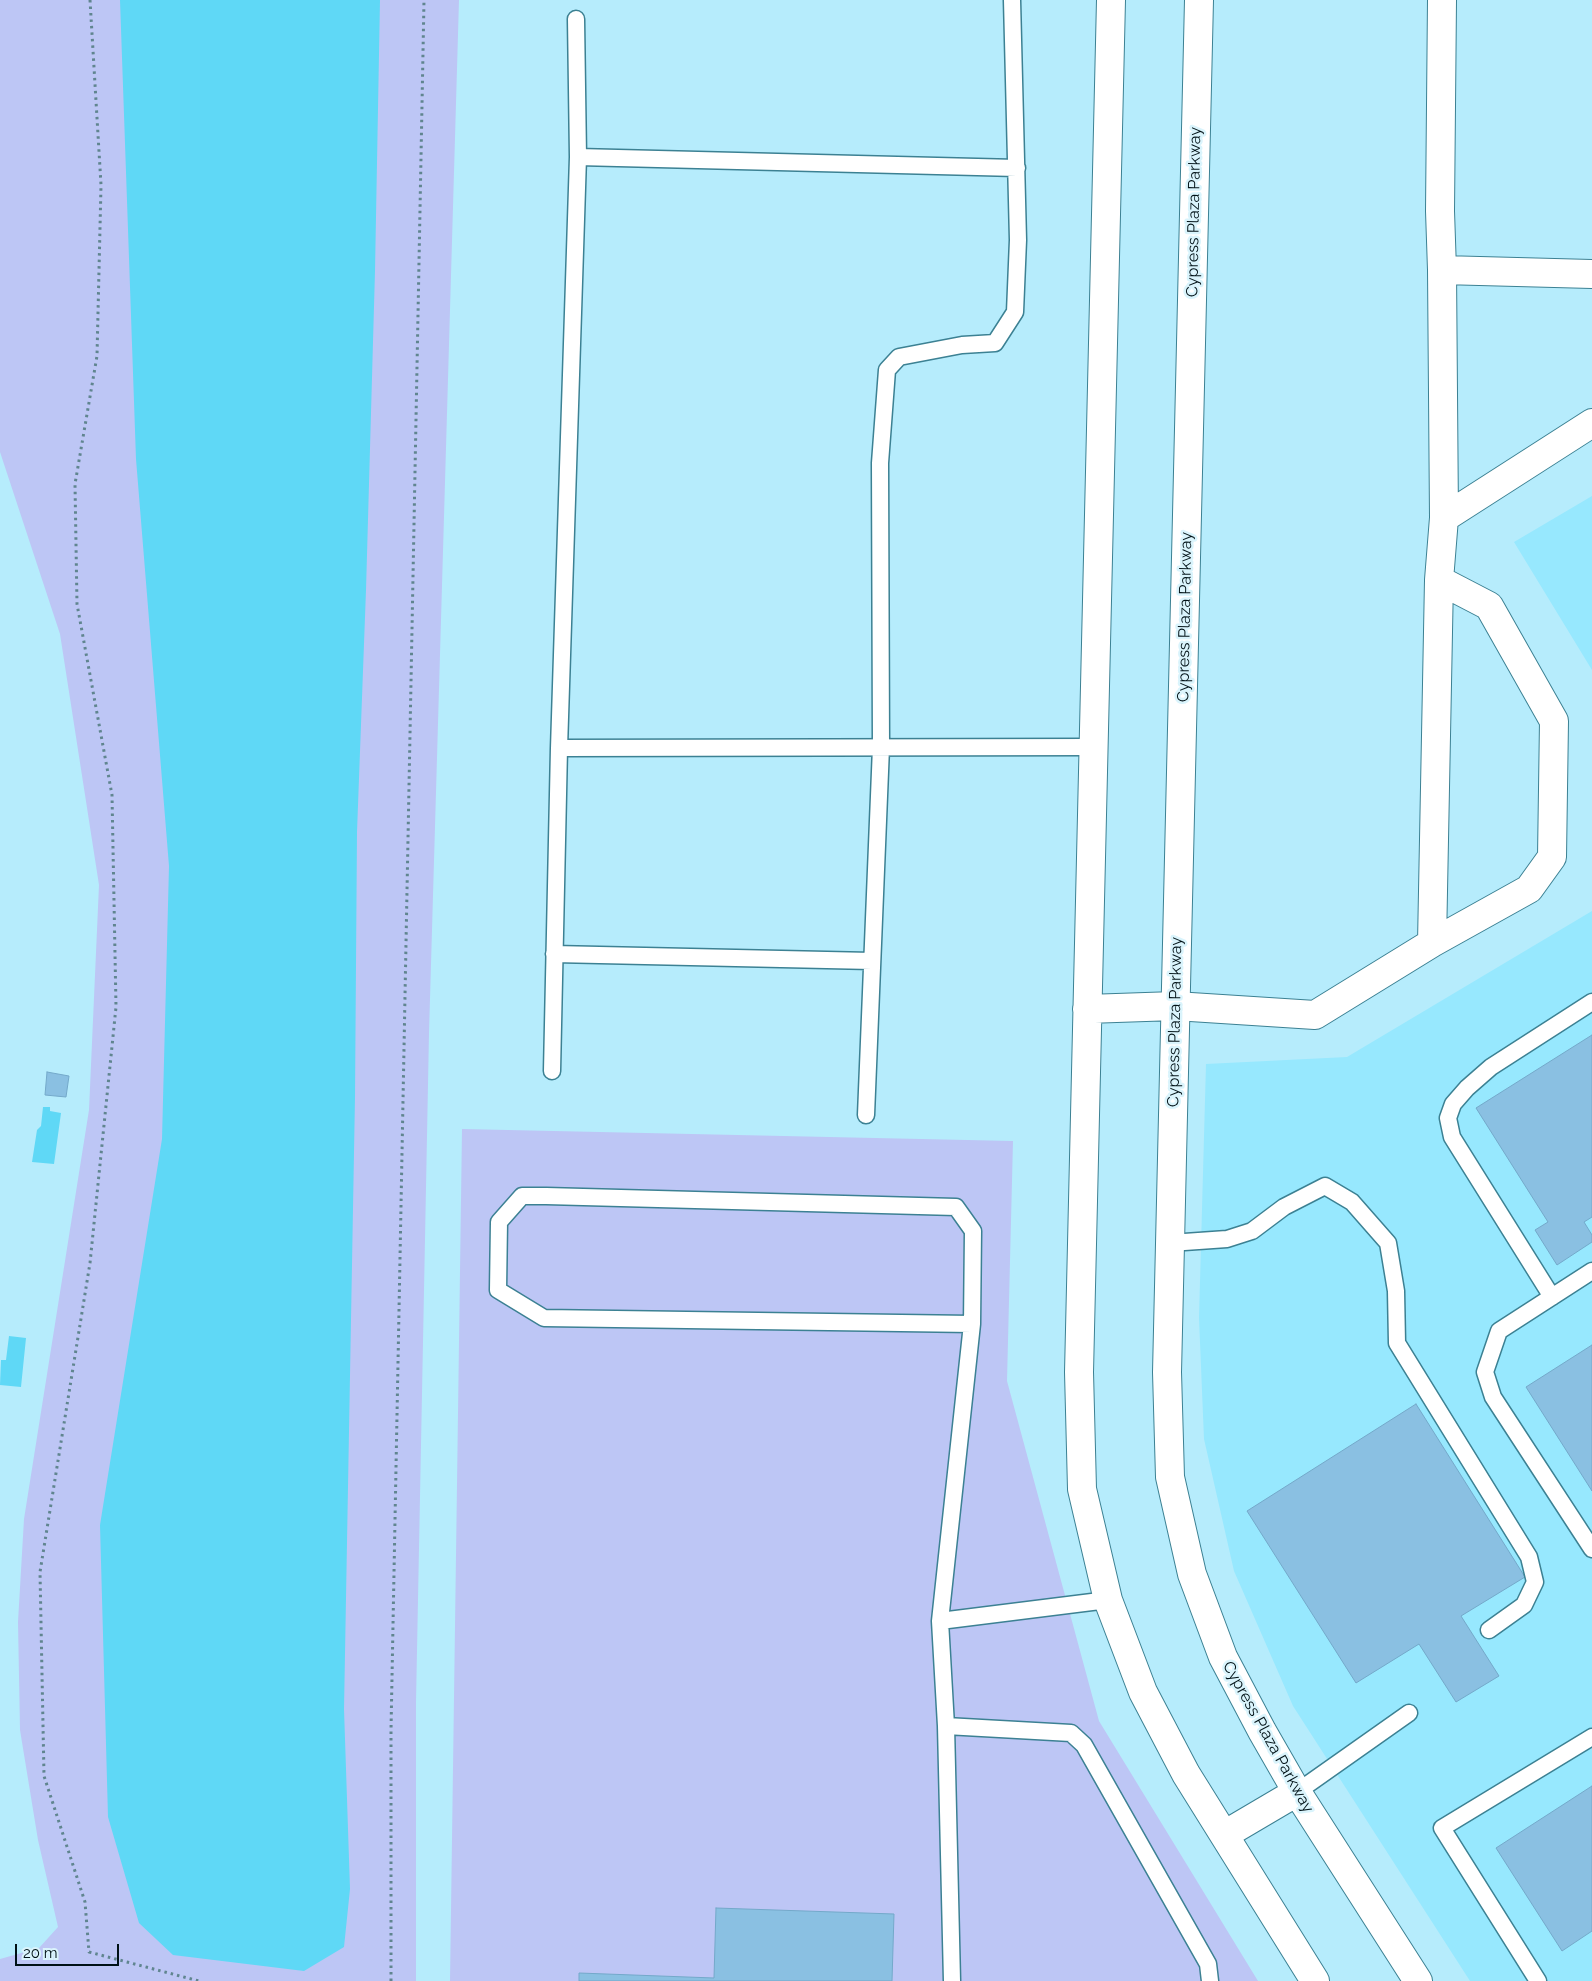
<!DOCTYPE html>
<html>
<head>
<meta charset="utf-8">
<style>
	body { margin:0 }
	#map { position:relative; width:1592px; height:1981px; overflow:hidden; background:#b6ecfc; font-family:Raleway,sans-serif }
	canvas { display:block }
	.scale { position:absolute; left:15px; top:1944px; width:104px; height:22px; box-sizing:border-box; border:2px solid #001116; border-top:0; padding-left:6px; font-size:15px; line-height:18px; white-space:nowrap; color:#001116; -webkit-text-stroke:4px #daf4fc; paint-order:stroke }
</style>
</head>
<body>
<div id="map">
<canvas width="1592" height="1981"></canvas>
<div class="scale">20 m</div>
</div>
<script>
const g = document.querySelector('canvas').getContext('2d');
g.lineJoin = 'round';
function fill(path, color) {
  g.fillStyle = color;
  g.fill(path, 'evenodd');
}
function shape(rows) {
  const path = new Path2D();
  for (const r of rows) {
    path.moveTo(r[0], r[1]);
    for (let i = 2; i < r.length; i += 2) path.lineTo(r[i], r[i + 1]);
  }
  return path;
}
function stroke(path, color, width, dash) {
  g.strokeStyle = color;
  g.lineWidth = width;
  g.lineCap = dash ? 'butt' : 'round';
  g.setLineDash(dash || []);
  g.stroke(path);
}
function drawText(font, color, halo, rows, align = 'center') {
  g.font = font + ' Raleway,sans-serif';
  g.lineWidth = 5;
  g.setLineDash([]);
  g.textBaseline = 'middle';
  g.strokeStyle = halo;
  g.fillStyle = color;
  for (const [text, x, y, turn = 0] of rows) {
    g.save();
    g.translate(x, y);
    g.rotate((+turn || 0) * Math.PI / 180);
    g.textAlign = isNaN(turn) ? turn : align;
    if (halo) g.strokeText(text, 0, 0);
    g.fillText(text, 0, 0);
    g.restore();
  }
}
fill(shape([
	[1592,496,1592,670,1514,542],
	[1592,911,1592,1981,1470,1981,1293,1706,1234,1571,1204,1439,1199,1318,1206,1064,1347,1057]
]), '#97e8fe');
fill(shape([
	[0,0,459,0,429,1033,416,1702,416,1981,0,1981,0,1959,39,1948,58,1927,38,1840,20,1730,18,1622,24,1519,89,1110,99,885,60,634,0,452],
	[462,1129,1013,1141,1007,1381,1099,1721,1258,1981,450,1981]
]), '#bdc6f5');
fill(shape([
	[120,0,380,0,375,271,366,590,357,832,355,1097,344,1709,350,1889,344,1947,304,1971,173,1955,139,1923,108,1817,100,1525,162,1139,169,866,136,459],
	[43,1107,50,1107,50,1111,61,1113,54,1164,32,1162,37,1130,41,1126],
	[9,1336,26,1338,21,1387,0,1385,1,1360,6,1360]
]), '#5fd8f6');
const building = shape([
	[1592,1035,1592,1217,1584,1222,1592,1235,1592,1242,1557,1265,1535,1230,1548,1222,1476,1108,1592,1035],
	[47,1072,69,1076,66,1097,45,1095,47,1072],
	[1592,1345,1592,1491,1526,1387,1592,1345],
	[1416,1404,1525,1577,1461,1616,1499,1676,1456,1702,1419,1644,1356,1683,1247,1511,1416,1404],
	[1592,1786,1592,1931,1562,1951,1496,1848,1592,1786],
	[716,1908,894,1914,892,1981,579,1981,579,1973,714,1978,716,1908]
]);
fill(building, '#8ac0e2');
stroke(building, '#74a9ca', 1);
const lane = shape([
	[576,19,578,157],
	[1017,168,578,157,559,748,1094,747],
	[554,954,872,961],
	[552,1071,559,748],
	[866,1115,881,747,880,463,887,370,899,357,962,345,995,343,1015,312,1018,240,1012,0],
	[1170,1243,1227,1239,1252,1231,1284,1207,1325,1186,1352,1202,1388,1243,1396,1291,1397,1343,1529,1557,1535,1582,1524,1605,1489,1630],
	[1592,1271,1499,1331,1485,1372,1493,1397,1592,1549],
	[1552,1297,1452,1137,1448,1118,1453,1104,1467,1088,1491,1067,1592,1002],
	[940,1621,1108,1600],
	[946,1726,1071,1733,1084,1745,1208,1964,1210,1981],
	[1297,1792,1409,1713],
	[952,1981,946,1726,940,1621,972,1324,973,1231,956,1207,546,1196,522,1196,499,1222,498,1290,544,1318,972,1324],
	[1538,1981,1442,1828,1592,1737]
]);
const street = shape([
	[1442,0,1440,211,1442,270,1592,274],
	[1444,518,1592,423],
	[1432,943,1439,580],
	[1175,1006,1315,1015,1432,943,1529,889,1552,857,1554,721,1489,606,1439,580,1444,518,1442,270]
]);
const secondary = shape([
	[1111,0,1079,1372,1082,1489,1108,1600,1143,1692,1186,1774,1315,1981],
	[1199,0,1167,1372,1170,1477,1192,1574,1223,1657,1262,1731,1297,1792,1418,1981],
	[1087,1009,1175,1006],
	[1224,1835,1297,1792]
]);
stroke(lane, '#3c8193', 19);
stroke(street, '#3c8193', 30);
stroke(secondary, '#3c8193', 30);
stroke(shape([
	[90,0,101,185,97,356,75,484,77,604,112,795,116,1007,90,1263,40,1572,44,1776,85,1902,89,1952,199,1981],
	[391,1981,391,1730,424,0]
]), '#60858f', 3, [2.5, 4]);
stroke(lane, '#fff', 16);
stroke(street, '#fff', 28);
stroke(secondary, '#fff', 28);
drawText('16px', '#001116', '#daf4fc', [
	["Cypress Plaza Parkway",1194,212,-89],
	["Cypress Plaza Parkway",1185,617,-89],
	["Cypress Plaza Parkway",1175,1022,-89],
	["Cypress Plaza Parkway",1268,1737,61]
]);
</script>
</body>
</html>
